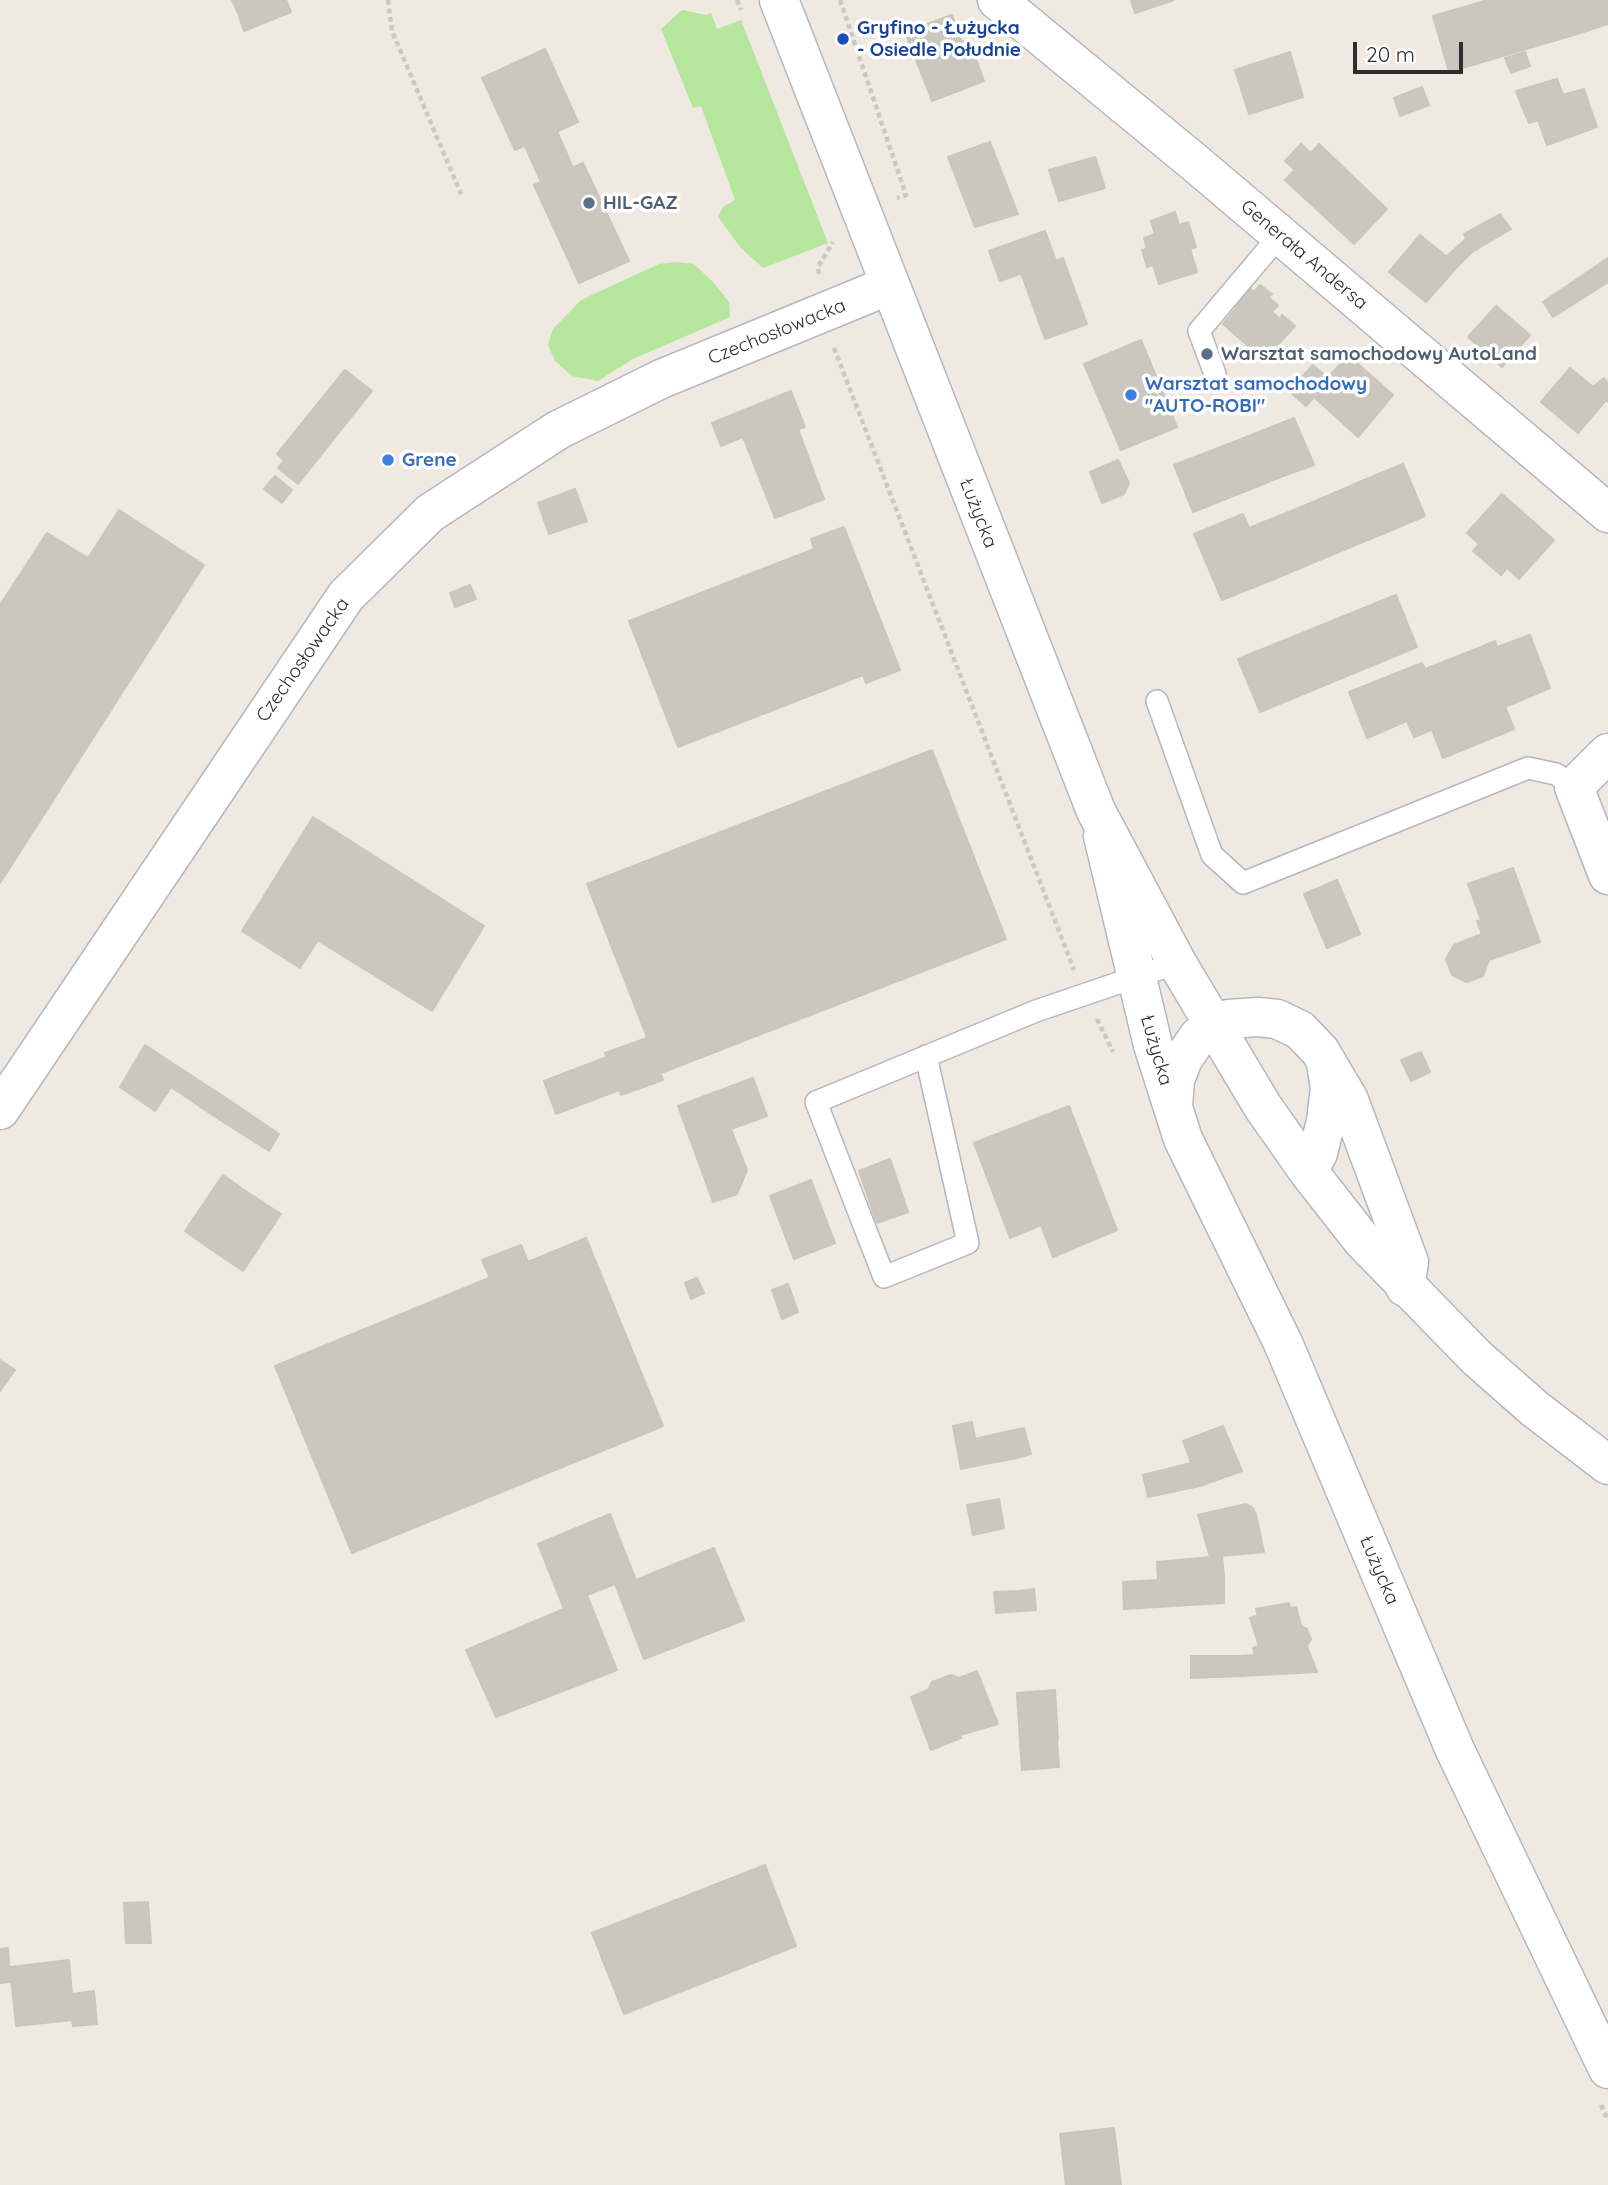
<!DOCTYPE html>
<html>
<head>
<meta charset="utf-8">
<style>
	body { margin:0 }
	#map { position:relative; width:1608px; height:2185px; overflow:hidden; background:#efe9e1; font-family:Quicksand,sans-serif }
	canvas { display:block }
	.scale { position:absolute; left:1353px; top:42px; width:110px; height:32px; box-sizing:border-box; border:4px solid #2e2e2e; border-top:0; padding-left:9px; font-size:21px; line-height:24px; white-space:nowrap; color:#2e2e2e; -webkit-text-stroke:5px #fff; paint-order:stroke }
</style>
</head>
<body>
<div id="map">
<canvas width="1608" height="2185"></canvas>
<div class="scale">20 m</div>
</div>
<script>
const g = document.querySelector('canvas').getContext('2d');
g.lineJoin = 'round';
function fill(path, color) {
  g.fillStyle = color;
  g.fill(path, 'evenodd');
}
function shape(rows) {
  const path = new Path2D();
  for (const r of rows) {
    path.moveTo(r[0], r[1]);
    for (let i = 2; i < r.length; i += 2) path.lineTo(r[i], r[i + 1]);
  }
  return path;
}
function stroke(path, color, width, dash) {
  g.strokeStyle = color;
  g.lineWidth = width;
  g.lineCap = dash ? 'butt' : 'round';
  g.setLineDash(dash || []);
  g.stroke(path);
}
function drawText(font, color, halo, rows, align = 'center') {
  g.font = font + ' Quicksand,sans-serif';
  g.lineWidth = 7;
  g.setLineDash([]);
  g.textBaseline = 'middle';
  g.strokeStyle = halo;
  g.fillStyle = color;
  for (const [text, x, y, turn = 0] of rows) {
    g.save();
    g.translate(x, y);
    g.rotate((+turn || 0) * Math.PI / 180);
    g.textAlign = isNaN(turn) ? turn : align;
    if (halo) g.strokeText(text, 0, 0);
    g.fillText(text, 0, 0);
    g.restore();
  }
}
fill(shape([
	[682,10,706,15,711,13,717,29,741,20,828,243,763,268,741,248,718,217,723,207,735,200,701,106,693,108,661,29],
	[677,262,694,264,714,283,729,302,730,317,633,359,598,381,572,376,555,361,548,345,553,329,581,300,659,264]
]), '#b6e59e');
const building = shape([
	[232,0,272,0,238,13,232,0],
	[272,0,286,0,291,12,244,31,238,13,272,0],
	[1131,0,1174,0,1135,13,1131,0],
	[1488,0,1508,0,1523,50,1449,72,1433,16,1488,0],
	[1508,0,1567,0,1577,34,1523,50,1508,0],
	[1567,0,1608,0,1608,24,1577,34,1567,0],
	[952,15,962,42,968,40,979,67,927,88,905,32,952,15],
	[545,49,578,122,515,150,482,78,545,49],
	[1290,52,1303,97,1249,114,1235,70,1290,52],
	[1525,52,1530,66,1511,73,1505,58,1525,52],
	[979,67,984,81,932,101,927,88,979,67],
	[1557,79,1563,95,1522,107,1516,91,1557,79],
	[1422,87,1429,105,1400,116,1394,98,1422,87],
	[1584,89,1590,107,1570,114,1563,95,1584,89],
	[1563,95,1568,110,1529,123,1522,107,1563,95],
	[1590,107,1597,127,1547,145,1538,120,1568,110,1570,114,1590,107],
	[557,131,573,168,541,182,525,146,557,131],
	[990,142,1018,214,975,227,948,157,990,142],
	[1301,144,1311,153,1319,144,1387,209,1354,244,1285,180,1295,170,1285,161,1301,144],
	[1095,157,1105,188,1059,201,1049,170,1095,157],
	[583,163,629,261,579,283,534,185,583,163],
	[1175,212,1179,225,1188,222,1196,247,1190,249,1197,272,1159,284,1153,265,1147,267,1142,250,1147,249,1144,238,1155,234,1151,221,1175,212],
	[1500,214,1511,229,1472,252,1464,234,1500,214],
	[1045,231,1056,261,1000,281,989,251,1045,231],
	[1420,235,1458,266,1426,302,1389,272,1420,235],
	[1466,239,1472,252,1458,266,1447,256,1466,239],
	[1063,258,1087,324,1045,339,1021,273,1063,258],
	[1608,258,1608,282,1553,317,1543,302,1608,258],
	[1260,285,1272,294,1268,297,1278,305,1272,312,1280,319,1282,315,1295,326,1264,360,1223,324,1237,307,1233,303,1248,287,1254,292,1260,285],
	[1496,306,1530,335,1502,367,1468,337,1496,306],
	[1141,340,1177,427,1121,450,1084,364,1141,340],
	[1348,355,1393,395,1358,437,1314,397,1306,406,1289,391,1313,365,1328,378,1348,355],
	[1570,368,1593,387,1604,378,1608,384,1608,402,1606,400,1578,433,1541,402,1570,368],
	[345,370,372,391,298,484,278,468,284,460,277,454,345,370],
	[791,391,805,427,798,429,824,499,775,518,743,437,721,446,712,423,791,391],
	[1294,418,1314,465,1283,476,1264,430,1294,418],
	[1264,430,1283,476,1251,489,1231,443,1264,430],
	[1231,443,1251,489,1193,512,1174,465,1231,443],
	[1118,460,1129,483,1124,494,1102,503,1090,472,1118,460],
	[1403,464,1425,516,1392,530,1369,478,1403,464],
	[275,476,292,490,282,503,264,489,275,476],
	[1369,478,1392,530,1329,556,1306,505,1369,478],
	[575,489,587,521,549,534,538,503,575,489],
	[1502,494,1554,540,1519,579,1507,568,1501,575,1473,551,1479,544,1467,533,1502,494],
	[1306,505,1329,556,1272,580,1249,528,1306,505],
	[119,510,204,565,0,883,0,695,119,510],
	[1243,514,1272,580,1222,600,1194,534,1243,514],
	[844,527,900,670,866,683,863,675,678,747,629,621,814,549,811,539,844,527],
	[47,533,88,558,0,695,0,605,47,533],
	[470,585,476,599,455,607,450,593,470,585],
	[1396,595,1417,647,1260,712,1238,659,1396,595],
	[1530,635,1550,688,1505,707,1481,647,1495,641,1497,647,1530,635],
	[1481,647,1503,701,1414,737,1407,721,1367,738,1349,692,1422,663,1425,669,1481,647],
	[1503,701,1514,729,1443,758,1432,730,1503,701],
	[932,750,1006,939,661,1073,587,884,932,750],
	[313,817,484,926,432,1011,259,904,313,817],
	[1513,868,1540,942,1489,960,1483,976,1467,982,1452,975,1446,959,1454,945,1482,934,1477,921,1481,920,1468,884,1513,868],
	[1337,880,1360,934,1327,948,1304,894,1337,880],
	[259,904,318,940,300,968,242,931,259,904],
	[647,1038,663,1080,621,1095,605,1053,647,1038],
	[145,1045,183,1070,155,1111,120,1087,145,1045],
	[1421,1052,1430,1072,1411,1081,1401,1060,1421,1052],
	[607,1057,619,1090,556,1114,544,1081,607,1057],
	[183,1070,226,1098,214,1116,171,1087,183,1070],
	[753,1078,767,1116,731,1129,747,1170,737,1194,713,1202,678,1106,753,1078],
	[226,1098,279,1134,269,1151,214,1116,226,1098],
	[1069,1106,1117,1230,1053,1257,1041,1225,1010,1238,974,1143,1069,1106],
	[890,1159,908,1212,877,1223,859,1171,890,1159],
	[223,1175,247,1192,209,1248,185,1231,223,1175],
	[811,1180,835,1243,794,1259,770,1196,811,1180],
	[247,1192,281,1214,243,1271,209,1248,247,1192],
	[586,1238,663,1426,352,1553,275,1366,586,1238],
	[521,1245,528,1262,490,1278,482,1260,521,1245],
	[697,1278,704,1293,691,1299,685,1283,697,1278],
	[788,1284,798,1312,782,1319,772,1290,788,1284],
	[0,1360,15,1370,0,1391,0,1360],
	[972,1422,980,1465,961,1469,953,1426,972,1422],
	[1223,1426,1242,1471,1200,1486,1183,1441,1223,1426],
	[1024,1428,1031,1454,1017,1458,1010,1431,1024,1428],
	[1010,1431,1017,1458,980,1465,974,1439,1010,1431],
	[1191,1463,1200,1486,1148,1497,1143,1475,1191,1463],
	[999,1499,1004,1528,973,1535,967,1505,999,1499],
	[1246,1504,1253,1508,1256,1515,1264,1552,1210,1557,1198,1515,1246,1504],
	[610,1514,636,1580,714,1548,744,1620,644,1659,615,1584,587,1595,617,1670,496,1717,466,1650,564,1609,538,1544,610,1514],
	[1222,1556,1224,1576,1158,1580,1157,1562,1222,1556],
	[1224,1576,1224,1603,1124,1609,1123,1582,1224,1576],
	[1034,1589,1036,1610,1021,1611,1019,1591,1034,1589],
	[1019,1591,1021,1611,996,1613,994,1592,1019,1591],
	[1289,1603,1290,1608,1296,1607,1301,1626,1307,1629,1311,1639,1307,1646,1317,1672,1241,1676,1240,1656,1255,1655,1253,1648,1259,1646,1250,1618,1258,1615,1256,1609,1289,1603],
	[1191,1656,1240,1656,1241,1676,1191,1678,1191,1656],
	[977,1671,998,1724,960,1735,961,1738,931,1750,911,1697,928,1690,932,1682,951,1675,959,1678,977,1671],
	[1055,1690,1058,1740,1020,1742,1017,1693,1055,1690],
	[1057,1740,1059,1767,1022,1770,1020,1742,1057,1740],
	[765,1865,796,1946,624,2014,592,1933,765,1865],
	[148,1902,151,1943,126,1943,124,1903,148,1902],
	[8,1948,10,1982,0,1983,0,1949,8,1948],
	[69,1960,72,1994,94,1991,97,2024,73,2026,72,2020,16,2026,10,1967,69,1960],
	[1114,2128,1121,2185,1066,2185,1060,2134,1114,2128]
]);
fill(building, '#cbc7bf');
stroke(building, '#cbc5ba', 2);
const service = shape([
	[1215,374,1199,331,1280,235],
	[1157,701,1212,855,1243,883,1528,768,1556,774,1574,787],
	[926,1056,968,1243,884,1277,816,1102,1036,1011,1177,963]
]);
const minor = shape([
	[997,0,1194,162,1608,513],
	[1608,753,1574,787,1608,875],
	[1103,836,1153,1045,1183,1139,1283,1343,1455,1750,1608,2069],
	[1173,1106,1175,1080,1183,1059,1198,1037,1212,1026,1228,1019,1258,1017,1277,1019,1300,1030,1320,1051,1349,1100,1409,1262,1405,1287],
	[0,1110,346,596,430,513,558,430,661,379,890,285],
	[1308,1171,1318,1153,1326,1121,1330,1088,1326,1063]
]);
const tertiary = shape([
	[779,0,1096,811,1177,963,1263,1107,1308,1171,1362,1240,1477,1358,1535,1409,1608,1465]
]);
stroke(service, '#b4b7c1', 24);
stroke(minor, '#b4b7c1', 41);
stroke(tertiary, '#b4b7c1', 41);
stroke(shape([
	[388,0,392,31,461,194],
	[737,0,741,10],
	[840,0,906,195,897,198],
	[819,274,818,267,833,242],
	[834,348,1074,970],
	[1097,1019,1113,1052],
	[1601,2105,1608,2120]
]), '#c9c9c9', 4.5, [5, 3.5]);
stroke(service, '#fff', 21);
stroke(minor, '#fff', 38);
stroke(tertiary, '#fff', 38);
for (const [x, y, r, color] of [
	[843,39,7,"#1a4fb4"],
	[589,203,7,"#5c6f8a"],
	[1207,354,7,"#5c6f8a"],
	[1131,395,7,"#3f7fe0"],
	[388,460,7,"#3f7fe0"]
]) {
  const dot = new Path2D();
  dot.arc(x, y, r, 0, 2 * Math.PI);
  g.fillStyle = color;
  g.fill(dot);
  stroke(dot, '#fff', 2.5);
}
drawText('bold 19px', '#164399', '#fff', [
	["Gryfino - Łużycka",857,28],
	["- Osiedle Południe",857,50]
], 'left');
drawText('bold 19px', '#4e5e75', '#fff', [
	["HIL-GAZ",603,203],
	["Warsztat samochodowy AutoLand",1221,354]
], 'left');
drawText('19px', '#2e2e2e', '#fff', [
	["Generała Andersa",1304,255,40],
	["Czechosłowacka",777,332,-22],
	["Łużycka",978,513,69],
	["Czechosłowacka",303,660,-55],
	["Łużycka",1156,1050,74],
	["Łużycka",1379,1570,67]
]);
drawText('bold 19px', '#366cbe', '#fff', [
	["Warsztat samochodowy",1145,384],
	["\"AUTO-ROBI\"",1145,406],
	["Grene",402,460]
], 'left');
</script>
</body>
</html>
